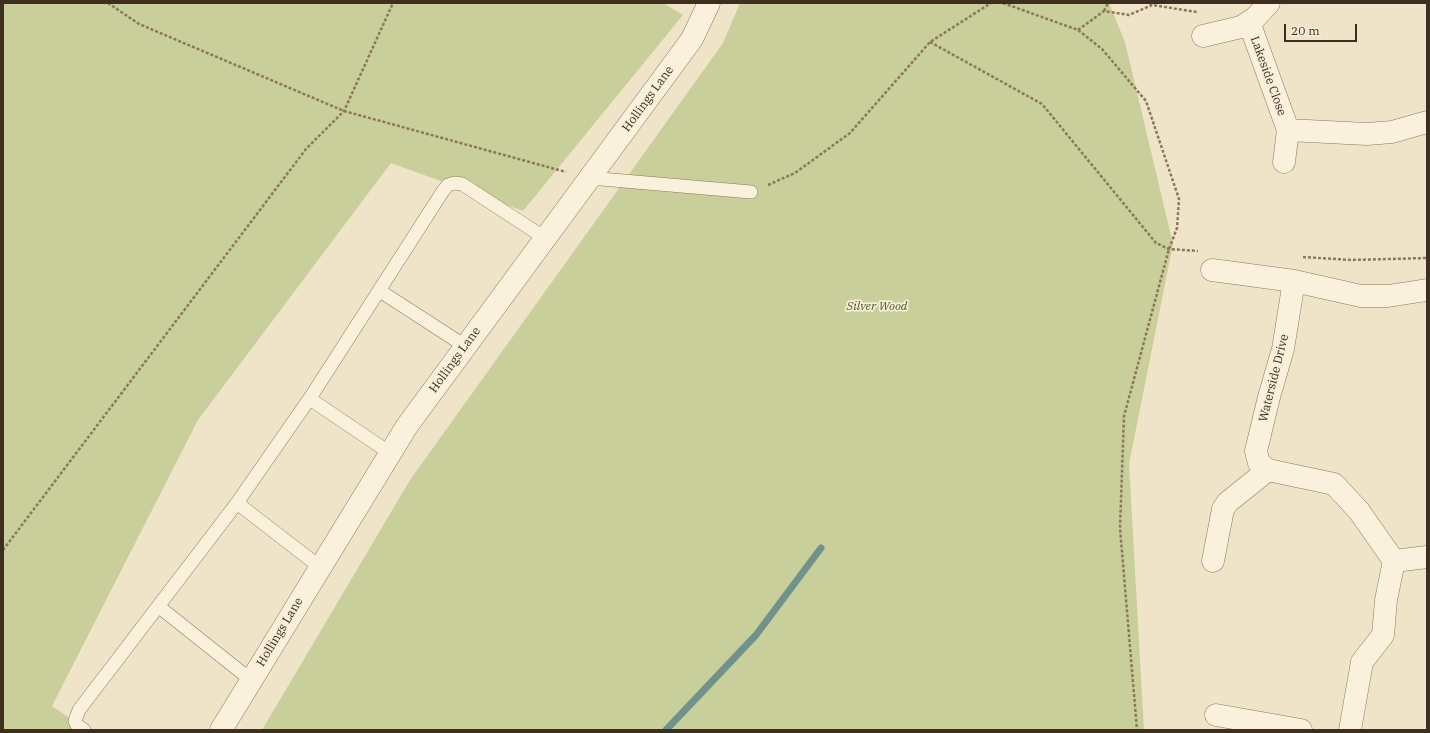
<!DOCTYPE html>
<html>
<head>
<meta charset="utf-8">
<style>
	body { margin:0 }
	#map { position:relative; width:1430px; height:733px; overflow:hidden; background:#f0e4c8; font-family:"IBM Plex Serif",serif }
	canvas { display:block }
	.frame { position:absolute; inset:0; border:4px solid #3d2e20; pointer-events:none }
	.scale { position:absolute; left:1284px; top:24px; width:73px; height:18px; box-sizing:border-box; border:2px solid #3d2e20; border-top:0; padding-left:5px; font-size:12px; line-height:14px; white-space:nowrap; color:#3d2e20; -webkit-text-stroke:3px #f7eed8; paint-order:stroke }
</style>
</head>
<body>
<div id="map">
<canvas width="1430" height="733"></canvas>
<div class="frame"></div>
<div class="scale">20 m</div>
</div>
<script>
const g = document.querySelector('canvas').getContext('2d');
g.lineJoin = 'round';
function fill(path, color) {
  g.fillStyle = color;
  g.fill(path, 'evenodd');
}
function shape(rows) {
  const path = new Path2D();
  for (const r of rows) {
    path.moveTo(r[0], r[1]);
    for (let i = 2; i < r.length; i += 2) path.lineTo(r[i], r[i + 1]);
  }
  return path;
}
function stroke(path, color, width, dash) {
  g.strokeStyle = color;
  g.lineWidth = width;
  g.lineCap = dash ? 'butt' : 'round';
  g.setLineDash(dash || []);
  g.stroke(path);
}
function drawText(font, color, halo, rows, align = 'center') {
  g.font = font + ' "IBM Plex Serif",serif';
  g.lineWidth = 3.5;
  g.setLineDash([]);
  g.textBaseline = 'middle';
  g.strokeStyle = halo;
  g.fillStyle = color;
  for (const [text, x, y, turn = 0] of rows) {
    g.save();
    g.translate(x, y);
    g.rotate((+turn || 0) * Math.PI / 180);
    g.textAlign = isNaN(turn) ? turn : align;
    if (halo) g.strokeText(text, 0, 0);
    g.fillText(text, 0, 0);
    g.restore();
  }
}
fill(shape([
	[3,3,663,3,683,15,523,211,391,163,198,420,52,706,87,730,3,730],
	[740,3,1109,3,1125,42,1173,244,1129,464,1144,730,262,730,410,480,723,43]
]), '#c9cf9b');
stroke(shape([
	[666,730,756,635,821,548]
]), '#6f938a', 7);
const service = shape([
	[589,178,751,192],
	[380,291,465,346],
	[310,399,390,453],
	[237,503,320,567],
	[158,606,251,680],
	[84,730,77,725,75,721,79,710,237,503,312,395,443,191,448,185,455,183,462,184,545,238]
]);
const minor = shape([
	[1249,22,1288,130,1284,162],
	[1203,36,1241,27,1255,18,1269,3],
	[1288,130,1367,134,1392,132,1427,122],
	[1212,270,1294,281,1361,296,1388,296,1427,290],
	[1294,281,1283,349,1269,397,1256,451,1259,463,1268,470,1334,484,1359,511,1394,561,1427,557],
	[1213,561,1223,509,1228,502,1268,470],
	[1216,715,1301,730],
	[1350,730,1362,662,1383,635,1386,600,1394,561]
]);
const tertiary = shape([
	[221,730,407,426,692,39,709,3]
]);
stroke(service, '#8d765c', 14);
stroke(minor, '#8d765c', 23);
stroke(tertiary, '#8d765c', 23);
stroke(shape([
	[108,3,139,24,344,111,566,172],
	[1003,3,1078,30,1102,49,1146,101,1179,199,1177,228,1169,249,1124,416,1120,528,1137,730],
	[1150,3,1152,5,1197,12],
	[1104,11,1108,3],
	[1078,30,1104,11,1129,15,1152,5],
	[930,42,1042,104,1156,243,1169,249,1198,251],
	[768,185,795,173,850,133,930,42,991,3],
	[1303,257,1351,260,1427,258],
	[3,550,306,149,344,111,393,3]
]), '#8d765c', 2.5, [3, 2]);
stroke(service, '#faf1dc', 13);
stroke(minor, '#faf1dc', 22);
stroke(tertiary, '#faf1dc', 22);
drawText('12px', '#3d2e20', '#f7eed8', [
	["Lakeside Close",1268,76,70],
	["Hollings Lane",648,99,-54],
	["Hollings Lane",455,360,-54],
	["Waterside Drive",1274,378,-76],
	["Hollings Lane",280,632,-59]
]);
drawText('italic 12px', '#4d5a26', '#f7eed8', [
	["Silver Wood",877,307]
]);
</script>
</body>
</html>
